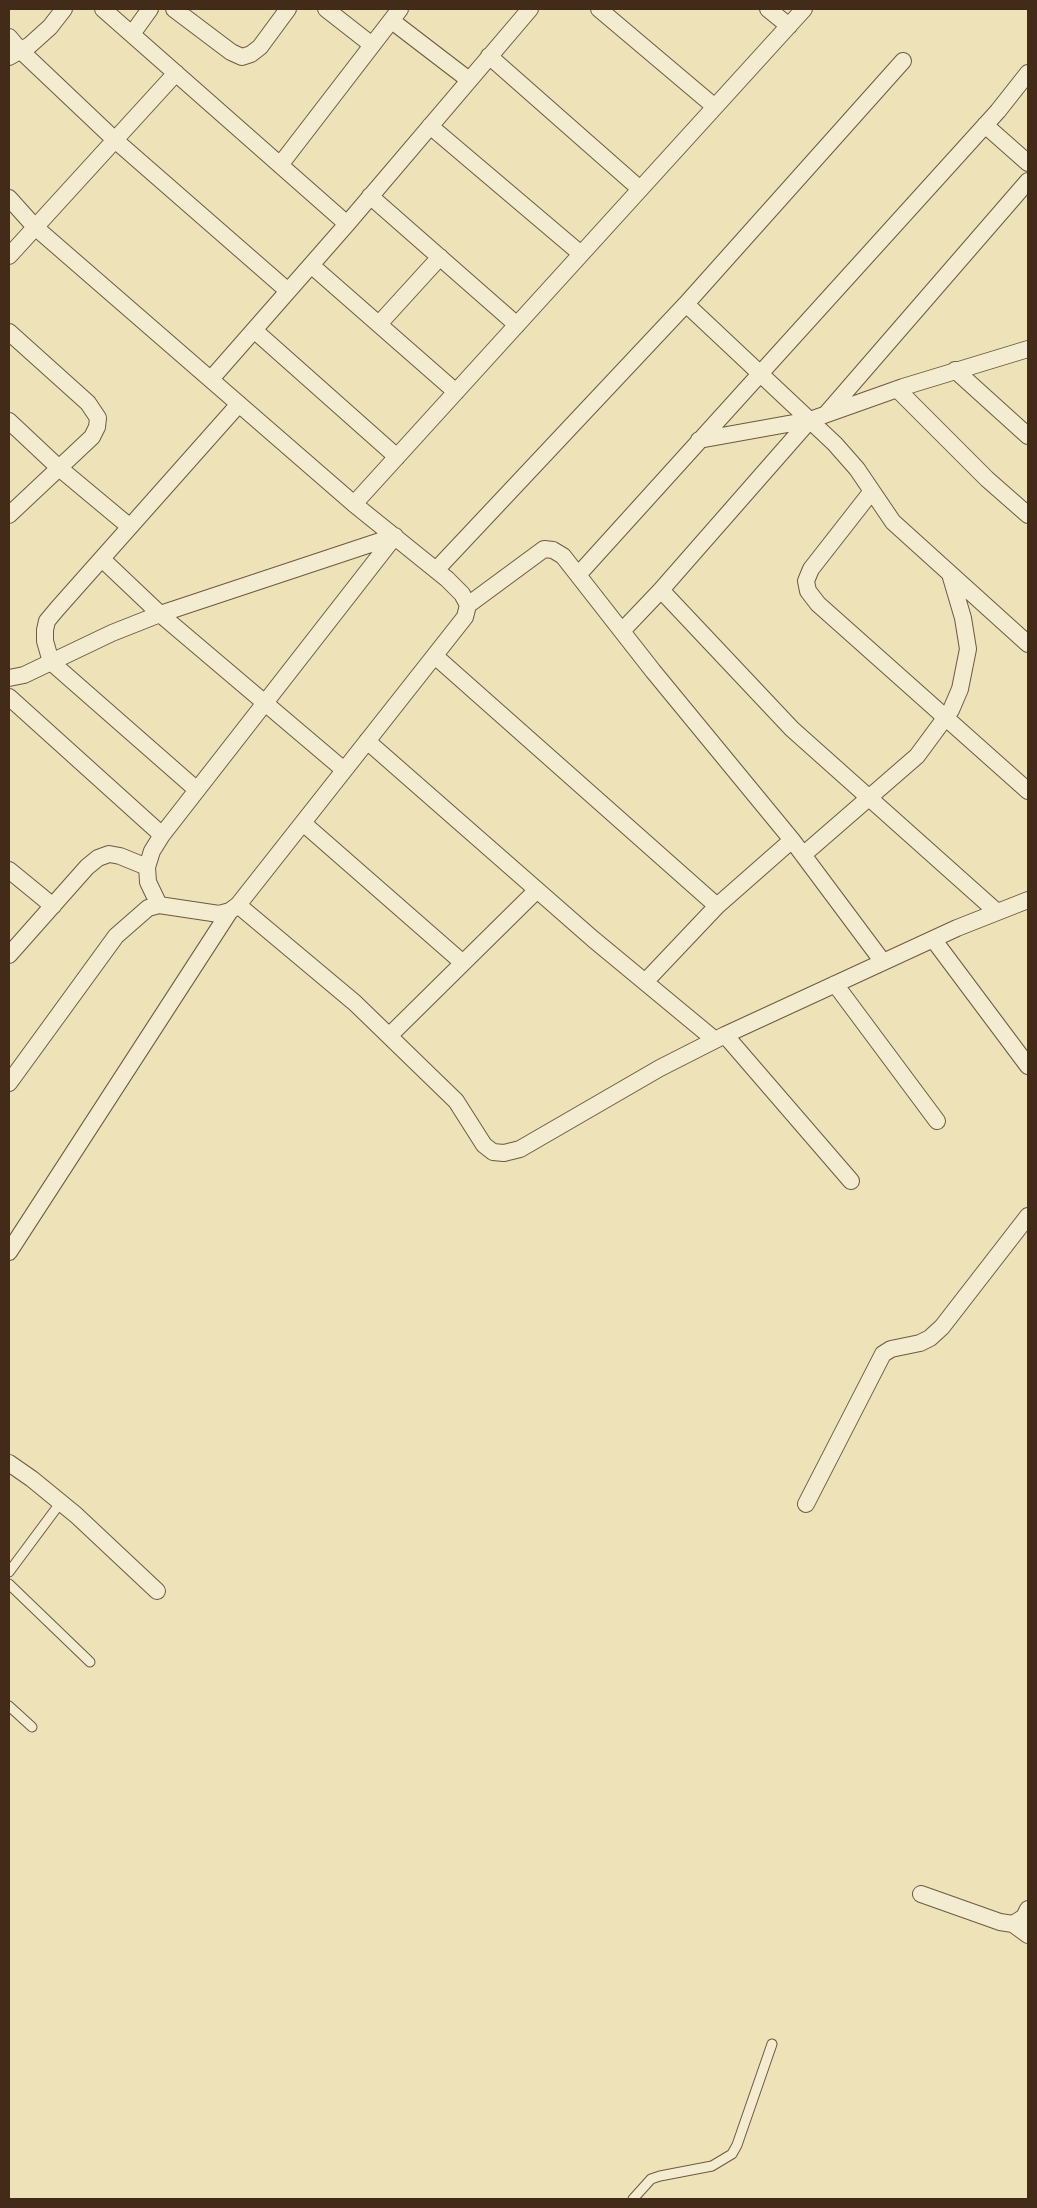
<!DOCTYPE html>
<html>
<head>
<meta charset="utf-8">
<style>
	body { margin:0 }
	#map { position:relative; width:1037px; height:2208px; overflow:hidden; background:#ede2b8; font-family:Cardo,serif }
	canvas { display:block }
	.frame { position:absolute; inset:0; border:10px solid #432b19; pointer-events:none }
</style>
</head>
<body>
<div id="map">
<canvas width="1037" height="2208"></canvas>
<div class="frame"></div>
</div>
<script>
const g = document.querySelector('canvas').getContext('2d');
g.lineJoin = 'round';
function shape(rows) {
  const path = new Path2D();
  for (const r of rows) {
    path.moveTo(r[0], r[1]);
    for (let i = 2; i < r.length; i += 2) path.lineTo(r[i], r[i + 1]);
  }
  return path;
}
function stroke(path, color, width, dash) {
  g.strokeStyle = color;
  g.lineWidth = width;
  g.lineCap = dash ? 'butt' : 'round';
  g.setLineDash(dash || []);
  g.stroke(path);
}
const lane = shape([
	[9,1572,61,1502],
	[9,1584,90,1662],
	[9,1706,32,1727],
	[633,2199,651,2179,660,2176,712,2166,732,2154,737,2145,772,2044]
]);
const street = shape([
	[103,9,347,224],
	[174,9,231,52,242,57,251,54,260,47,288,9],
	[326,9,372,45],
	[599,9,715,107],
	[768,9,789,26],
	[392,21,469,80],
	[132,34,150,9],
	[9,37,20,50,115,140,288,291],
	[489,56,640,189],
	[9,57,30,45,50,27,64,9],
	[985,125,1028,163],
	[430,126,581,254],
	[280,165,400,9],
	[370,196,517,325],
	[9,198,35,227,354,504,447,579,462,594,468,605,465,617,238,905,230,911,219,914,159,905,148,908,116,936,9,1083],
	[9,256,176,73],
	[311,265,456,392],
	[686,304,835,444,857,469,893,522,1028,644],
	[379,324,440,257],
	[254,330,397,457],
	[9,332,88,403,98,418,97,427,92,437,9,515],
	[955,370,1028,436],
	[211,379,347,224,530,9],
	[897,389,987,479,1028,515],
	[827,413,1028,181],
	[9,421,58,467,130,527],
	[699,440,810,420,903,387,1028,349],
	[872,491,811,569,806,581,808,591,818,604,1028,791],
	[354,504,804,9],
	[102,559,160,614,344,770],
	[436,570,686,304,903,61],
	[578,575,998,111,1028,73],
	[661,590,792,729,997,912],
	[468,605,544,549,553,550,563,556,653,671,792,840,883,962],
	[622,631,661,590,810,420],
	[435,656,717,906],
	[9,678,24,675,112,633,160,614,395,536],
	[9,697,162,835],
	[367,741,593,939,715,1040],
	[197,790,51,662,45,641,45,630,47,621,57,609,239,404],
	[303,823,463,963],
	[803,855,917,756,951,710,960,689,968,649,963,618,950,574],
	[9,870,53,906],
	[159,905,148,882,147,867,152,851,162,835,395,536],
	[238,905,355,1003,456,1101,484,1145,493,1152,504,1153,520,1149,660,1068,725,1035,957,928,1028,900],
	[933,939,1028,1066],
	[9,955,87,867,98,858,109,854,120,856,147,867],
	[645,982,717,906,792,840],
	[835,984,937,1121],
	[725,1035,851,1181],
	[389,1036,537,890],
	[9,1252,230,911],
	[9,1463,32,1479,76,1515,157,1591],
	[806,1504,883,1354,891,1349,920,1343,930,1338,942,1327,1028,1216],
	[921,1894,1000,1922,1013,1924,1024,1917,1028,1909],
	[1013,1924,1028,1935]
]);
stroke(lane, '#6e5941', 11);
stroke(street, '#6e5941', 18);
stroke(lane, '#f3ecd1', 9);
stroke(street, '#f3ecd1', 16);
</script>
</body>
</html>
